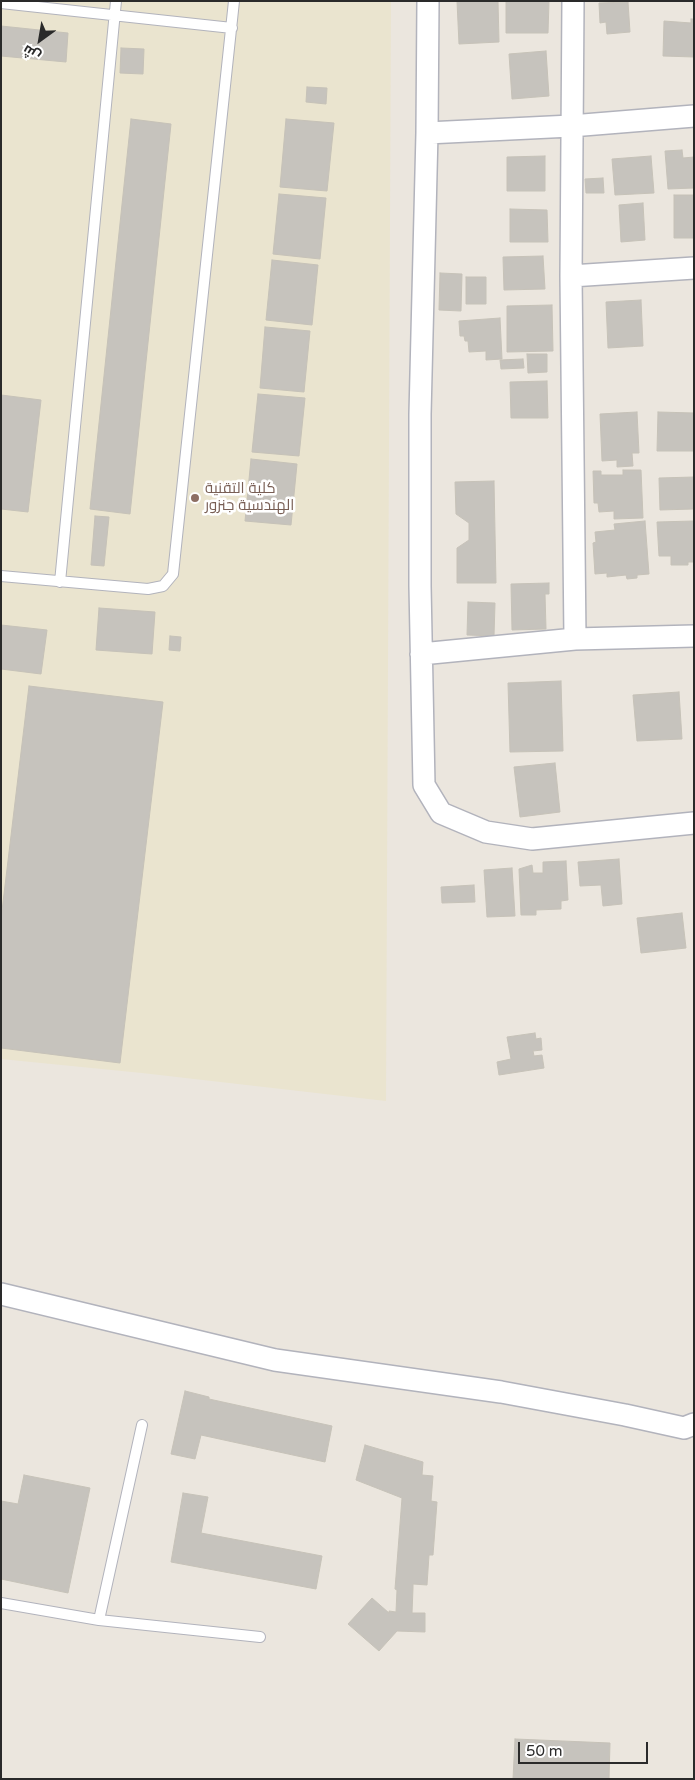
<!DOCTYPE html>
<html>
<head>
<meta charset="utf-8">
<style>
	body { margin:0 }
	#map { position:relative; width:695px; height:1780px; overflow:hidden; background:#ebe6de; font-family:"Varela Round",Cairo,sans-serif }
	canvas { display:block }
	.frame { position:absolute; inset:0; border:2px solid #2a2a2a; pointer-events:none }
	.north { position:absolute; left:15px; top:15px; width:50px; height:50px; -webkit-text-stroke:4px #fff; paint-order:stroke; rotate:212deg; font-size:14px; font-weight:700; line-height:20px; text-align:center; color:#2a2a2a }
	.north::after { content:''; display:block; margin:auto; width:18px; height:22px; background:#2a2a2a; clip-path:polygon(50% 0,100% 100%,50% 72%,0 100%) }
	.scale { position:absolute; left:518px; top:1742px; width:130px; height:22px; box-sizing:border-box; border:2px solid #2a2a2a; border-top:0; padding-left:6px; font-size:15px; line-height:18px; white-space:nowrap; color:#2a2a2a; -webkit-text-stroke:4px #fff; paint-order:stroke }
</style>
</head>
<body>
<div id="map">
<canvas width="695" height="1780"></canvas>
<div class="frame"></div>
<div class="north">ش</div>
<div class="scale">50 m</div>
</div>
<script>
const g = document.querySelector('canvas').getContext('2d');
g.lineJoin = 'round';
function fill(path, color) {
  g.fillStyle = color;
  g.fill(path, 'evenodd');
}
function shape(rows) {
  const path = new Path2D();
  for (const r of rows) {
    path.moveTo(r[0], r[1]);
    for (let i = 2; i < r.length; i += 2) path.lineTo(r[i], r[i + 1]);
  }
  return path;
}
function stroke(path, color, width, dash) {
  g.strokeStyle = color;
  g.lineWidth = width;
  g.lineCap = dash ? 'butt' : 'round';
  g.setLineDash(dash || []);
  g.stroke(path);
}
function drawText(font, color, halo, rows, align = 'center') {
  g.font = font + ' "Varela Round",Cairo,sans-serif';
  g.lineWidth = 5;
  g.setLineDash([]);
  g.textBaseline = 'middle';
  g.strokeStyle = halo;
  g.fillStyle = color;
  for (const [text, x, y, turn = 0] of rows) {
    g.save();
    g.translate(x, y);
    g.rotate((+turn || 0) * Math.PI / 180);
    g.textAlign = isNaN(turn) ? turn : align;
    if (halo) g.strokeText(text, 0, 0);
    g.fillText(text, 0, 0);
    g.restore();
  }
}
fill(shape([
	[1,1,391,1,386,1101,142,1073,1,1059]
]), '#eae4cf');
const building = shape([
	[457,1,498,1,499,42,459,44,457,1],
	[506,1,549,1,548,33,506,33,506,1],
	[628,2,630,32,607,34,606,22,600,23,599,3,628,2],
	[691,19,694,19,694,57,663,56,664,21,691,23,691,19],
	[1,26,68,33,66,62,1,56,1,26],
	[121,48,144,49,143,74,120,73,121,48],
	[546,51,549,96,512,99,509,54,546,51],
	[307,87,327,88,326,104,306,102,307,87],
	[131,119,171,124,130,514,90,509,131,119],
	[286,119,334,123,327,191,280,187,286,119],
	[682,150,683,158,694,157,694,188,668,189,665,151,682,150],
	[545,156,545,191,507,191,507,157,545,156],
	[651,156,654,193,615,195,612,159,651,156],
	[603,178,604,193,586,193,585,179,603,178],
	[279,194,326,198,320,259,273,254,279,194],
	[674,195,694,195,694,238,674,238,674,195],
	[643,203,645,240,621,242,619,205,643,203],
	[510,209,547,210,548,242,510,242,510,209],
	[543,256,545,289,504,290,503,257,543,256],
	[272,260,318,265,312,325,266,320,272,260],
	[440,273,462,274,461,311,439,310,440,273],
	[466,277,486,277,486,304,466,304,466,277],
	[641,300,643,346,608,348,606,302,641,300],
	[552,305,553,351,507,352,507,306,552,305],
	[500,318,502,359,486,360,486,351,469,352,468,341,465,341,464,336,460,336,459,321,500,318],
	[265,327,310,331,304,392,260,388,265,327],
	[527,354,547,354,547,372,528,373,527,354],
	[523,359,524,368,501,369,500,360,523,359],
	[547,381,548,418,511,418,510,382,547,381],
	[258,394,305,398,299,456,252,452,258,394],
	[1,395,41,400,28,512,1,509,1,395],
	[637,412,639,453,632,453,633,466,617,467,617,460,602,461,600,414,637,412],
	[658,412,694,413,694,451,657,451,658,412],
	[251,459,297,464,291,525,245,521,251,459],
	[623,470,641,470,643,518,614,519,614,511,599,512,598,503,594,503,593,471,601,471,601,475,623,475,623,470],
	[694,477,694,509,660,510,659,478,694,477],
	[494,481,496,583,457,583,457,548,469,540,469,523,456,514,455,482,494,481],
	[95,516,109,517,104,566,91,565,95,516],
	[645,521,649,574,637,575,637,578,627,579,626,575,607,577,607,573,595,574,593,543,596,542,595,532,615,530,614,524,645,521],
	[694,521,694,562,688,562,688,565,671,565,671,556,659,556,657,522,694,521],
	[549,583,549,594,545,594,546,629,512,630,511,584,549,583],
	[468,602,495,603,494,636,467,635,468,602],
	[99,608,155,612,152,654,96,650,99,608],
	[1,625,47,630,41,674,1,669,1,625],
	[170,636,181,637,180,651,169,650,170,636],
	[561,681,563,751,510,752,508,683,561,681],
	[29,686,163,702,120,1063,1,1048,1,919,29,686],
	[679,692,682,739,637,741,633,695,679,692],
	[555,763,560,812,520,817,514,767,555,763],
	[619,859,622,904,603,906,601,885,580,886,578,862,619,859],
	[566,861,568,900,561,901,561,909,536,910,536,915,521,915,519,869,532,865,533,873,543,873,543,862,566,861],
	[512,868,515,916,487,917,484,870,512,868],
	[474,885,475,902,442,903,441,887,474,885],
	[682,913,686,948,641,953,637,918,682,913],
	[535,1033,536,1039,541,1038,542,1050,533,1051,534,1056,542,1055,544,1068,499,1075,497,1062,511,1059,507,1037,535,1033],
	[185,1391,209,1397,209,1399,332,1426,325,1462,201,1435,195,1459,171,1454,185,1391],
	[365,1445,423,1462,422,1475,433,1476,431,1501,437,1502,433,1555,429,1555,427,1585,413,1584,413,1588,412,1613,425,1613,425,1632,397,1631,379,1651,348,1624,372,1598,389,1613,389,1611,396,1612,397,1590,395,1589,402,1498,356,1480,365,1445],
	[24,1475,90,1488,68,1593,1,1579,1,1501,18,1504,24,1475],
	[183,1493,208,1497,201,1533,322,1556,316,1589,171,1562,183,1493],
	[515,1739,610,1743,609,1779,513,1779,515,1739]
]);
fill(building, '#c6c3bd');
stroke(building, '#c6c2b8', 1);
const lane = shape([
	[1,3,232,28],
	[1,576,148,589,163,586,173,574,234,1],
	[60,582,116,1],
	[1,1603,99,1620,260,1637],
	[99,1620,142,1425]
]);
const street = shape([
	[428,1,427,133,571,126,694,116],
	[573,1,571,276,575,639,694,636],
	[427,133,420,414,420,586,424,785,441,813,486,832,532,839,694,823],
	[571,276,694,268],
	[421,654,575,639],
	[1,1294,275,1360,501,1392,625,1415,684,1428,694,1424]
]);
stroke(lane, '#b2b3bc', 12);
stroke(street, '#b2b3bc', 24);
stroke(lane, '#fff', 10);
stroke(street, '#fff', 21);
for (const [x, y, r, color] of [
	[195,498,5,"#8d6e63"]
]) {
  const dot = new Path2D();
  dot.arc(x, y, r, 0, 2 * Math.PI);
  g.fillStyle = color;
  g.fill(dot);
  stroke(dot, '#fff', 2);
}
drawText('15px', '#785e54', '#fff', [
	["كلية التقنية",205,489],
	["الهندسية جنزور",205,506]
], 'left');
</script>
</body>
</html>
